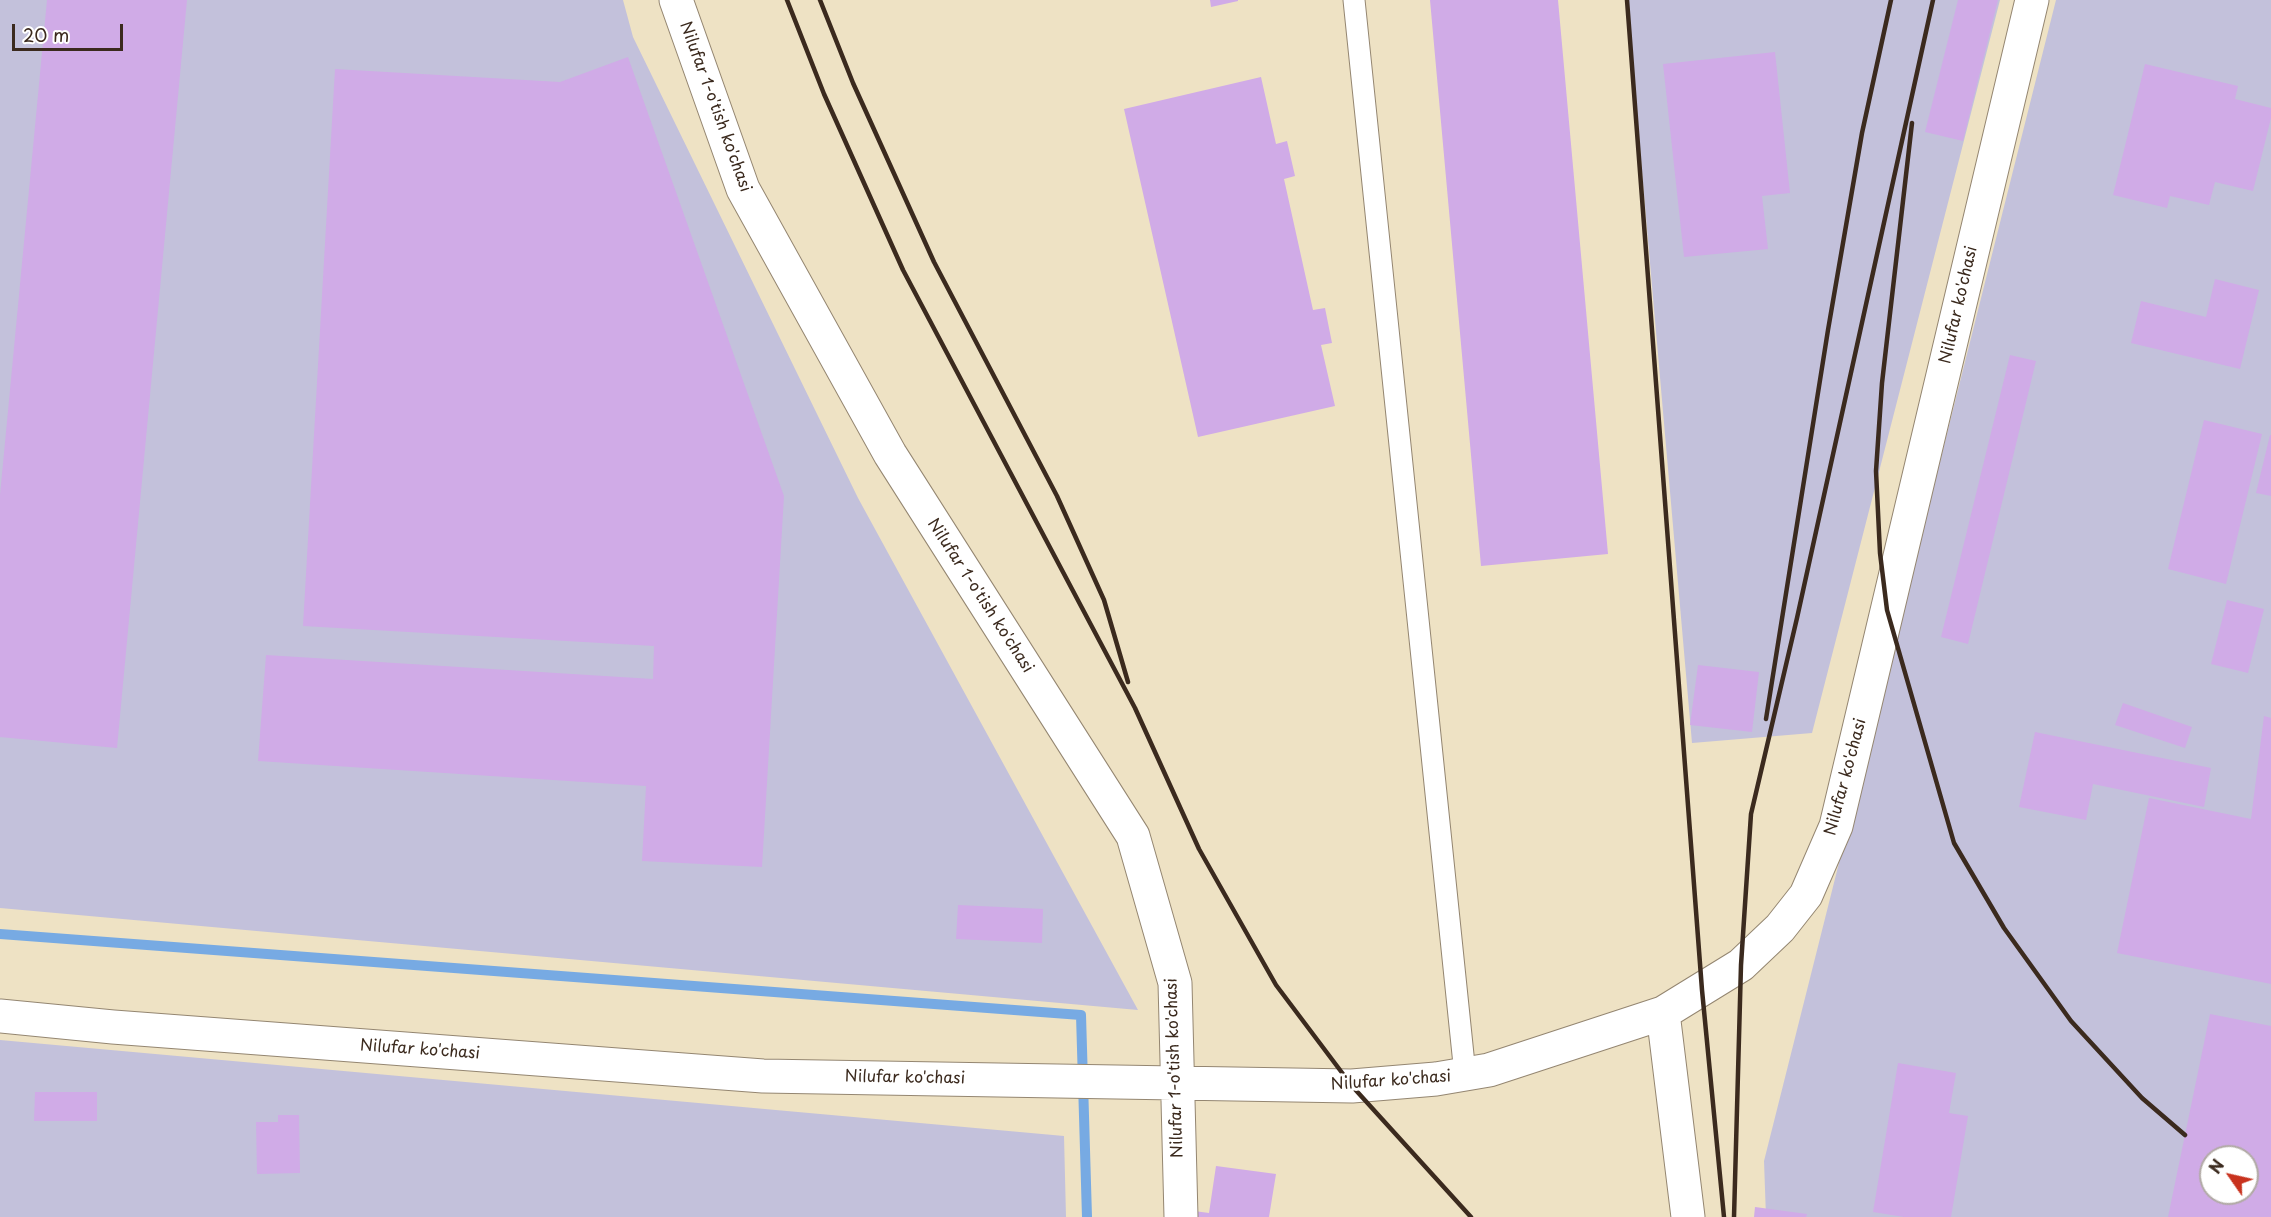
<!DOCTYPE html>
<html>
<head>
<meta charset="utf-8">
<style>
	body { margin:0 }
	#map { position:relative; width:2271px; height:1217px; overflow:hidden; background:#eee2c4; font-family:"Playpen Sans",sans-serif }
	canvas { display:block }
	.north { position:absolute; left:2199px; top:1145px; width:60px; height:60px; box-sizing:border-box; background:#fff; border:2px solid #b1aaa5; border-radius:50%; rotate:304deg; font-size:16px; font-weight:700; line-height:24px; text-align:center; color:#3b2a1e }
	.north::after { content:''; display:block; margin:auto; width:21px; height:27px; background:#c8321e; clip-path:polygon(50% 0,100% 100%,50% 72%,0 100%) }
	.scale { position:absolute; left:12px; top:24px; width:111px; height:27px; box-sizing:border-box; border:3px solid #3b2a1e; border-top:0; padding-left:8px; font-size:18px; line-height:21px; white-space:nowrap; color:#3b2a1e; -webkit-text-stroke:4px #fff; paint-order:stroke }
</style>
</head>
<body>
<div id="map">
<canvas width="2271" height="1217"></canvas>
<div class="north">N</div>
<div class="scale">20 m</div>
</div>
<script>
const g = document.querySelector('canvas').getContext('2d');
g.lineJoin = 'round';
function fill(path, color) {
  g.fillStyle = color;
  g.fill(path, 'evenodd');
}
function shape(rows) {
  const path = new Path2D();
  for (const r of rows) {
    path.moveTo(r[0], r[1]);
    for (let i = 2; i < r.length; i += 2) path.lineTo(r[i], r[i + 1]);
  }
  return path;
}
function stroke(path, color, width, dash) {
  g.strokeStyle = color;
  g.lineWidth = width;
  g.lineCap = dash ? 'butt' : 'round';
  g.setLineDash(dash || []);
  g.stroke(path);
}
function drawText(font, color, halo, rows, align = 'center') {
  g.font = font + ' "Playpen Sans",sans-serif';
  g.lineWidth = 6;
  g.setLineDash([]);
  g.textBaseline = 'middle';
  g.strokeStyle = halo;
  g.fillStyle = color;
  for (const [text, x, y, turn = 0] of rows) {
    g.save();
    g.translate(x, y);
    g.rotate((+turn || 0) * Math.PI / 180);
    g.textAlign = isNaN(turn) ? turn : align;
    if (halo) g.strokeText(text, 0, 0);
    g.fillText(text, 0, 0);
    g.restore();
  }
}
fill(shape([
	[0,0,623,0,633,37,858,498,1138,1010,0,908],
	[1627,0,2000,0,1812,733,1692,743],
	[2056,0,2271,0,2271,1217,1766,1217,1764,1161],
	[2211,1157,2247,1157,2247,1193,2211,1193],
	[0,1040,1064,1136,1066,1217,0,1217]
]), '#c3c1db');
stroke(shape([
	[0,934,1081,1015,1087,1217]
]), '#77aae3', 10);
fill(shape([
	[47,0,187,0,117,748,0,737,0,495],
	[1210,0,1238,0,1238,1,1211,7],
	[1430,0,1558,0,1608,554,1481,566],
	[1958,0,1998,0,1963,141,1925,132],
	[1775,52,1790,193,1762,196,1768,249,1684,257,1663,64],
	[628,57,784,496,762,867,642,861,646,786,258,761,266,655,653,679,654,646,303,626,335,69,560,82],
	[2145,64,2238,86,2235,99,2271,108,2271,118,2253,191,2215,182,2209,205,2170,196,2167,208,2113,195],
	[1261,77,1276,144,1287,141,1295,176,1284,179,1313,310,1325,308,1332,343,1321,345,1335,406,1198,437,1124,109],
	[2215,279,2259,290,2240,369,2131,343,2141,301,2206,317],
	[2010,355,2036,361,1968,644,1941,637],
	[2204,420,2262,434,2226,584,2168,569],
	[2270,435,2271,435,2271,496,2256,493],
	[2227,600,2264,609,2248,673,2211,664],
	[1698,665,1759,672,1752,732,1690,725],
	[2123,703,2192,727,2185,748,2115,725],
	[2264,716,2271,718,2271,984,2117,953,2149,798,2251,819],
	[2035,732,2211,768,2204,807,2093,784,2086,820,2019,807],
	[958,905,1043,909,1042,943,956,939],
	[2210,1014,2271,1026,2271,1217,2168,1217],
	[2211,1157,2247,1157,2247,1193,2211,1193],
	[1898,1063,1956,1073,1949,1113,1968,1116,1951,1217,1904,1217,1873,1212],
	[35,1092,97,1092,97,1121,34,1121],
	[278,1115,299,1115,300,1173,257,1174,256,1122,278,1122],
	[1216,1166,1276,1174,1269,1217,1193,1217,1194,1211,1209,1213],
	[1755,1207,1807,1214,1806,1217,1754,1217]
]), '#d0abe7');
const service = shape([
	[1354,0,1465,1074]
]);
const minor = shape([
	[676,0,743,189,890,454,1133,836,1175,983,1181,1217],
	[1663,1013,1688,1217],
	[0,1016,113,1027,763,1076,1352,1086,1436,1079,1489,1070,1663,1013,1741,965,1780,928,1806,895,1836,826,2032,0]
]);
stroke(service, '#948671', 23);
stroke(minor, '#948671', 35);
stroke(service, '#fff', 21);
stroke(minor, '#fff', 33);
stroke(shape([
	[787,0,824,94,903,270,1135,708,1199,849,1276,985,1352,1086,1471,1217],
	[820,0,853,83,934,262,1057,496,1104,600,1128,682],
	[1627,0,1702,990,1724,1217],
	[1912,123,1882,383,1876,471,1880,553,1887,610,1954,843,2004,928,2071,1021,2142,1098,2185,1135],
	[1766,719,1828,330,1862,133,1891,0],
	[1734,1217,1741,965,1751,814,1797,618,1933,0]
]), '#3b2a1e', 4.5);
drawText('16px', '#3b2a1e', '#fff', [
	["Nilufar 1-o'tish ko'chasi",715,107,70],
	["Nilufar ko'chasi",1959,305,-77],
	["Nilufar 1-o'tish ko'chasi",980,596,57],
	["Nilufar ko'chasi",1846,777,-75],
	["Nilufar ko'chasi",420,1050,4],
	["Nilufar 1-o'tish ko'chasi",1175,1068,-92],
	["Nilufar ko'chasi",905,1078,1],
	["Nilufar ko'chasi",1391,1081,-4]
]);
</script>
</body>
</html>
